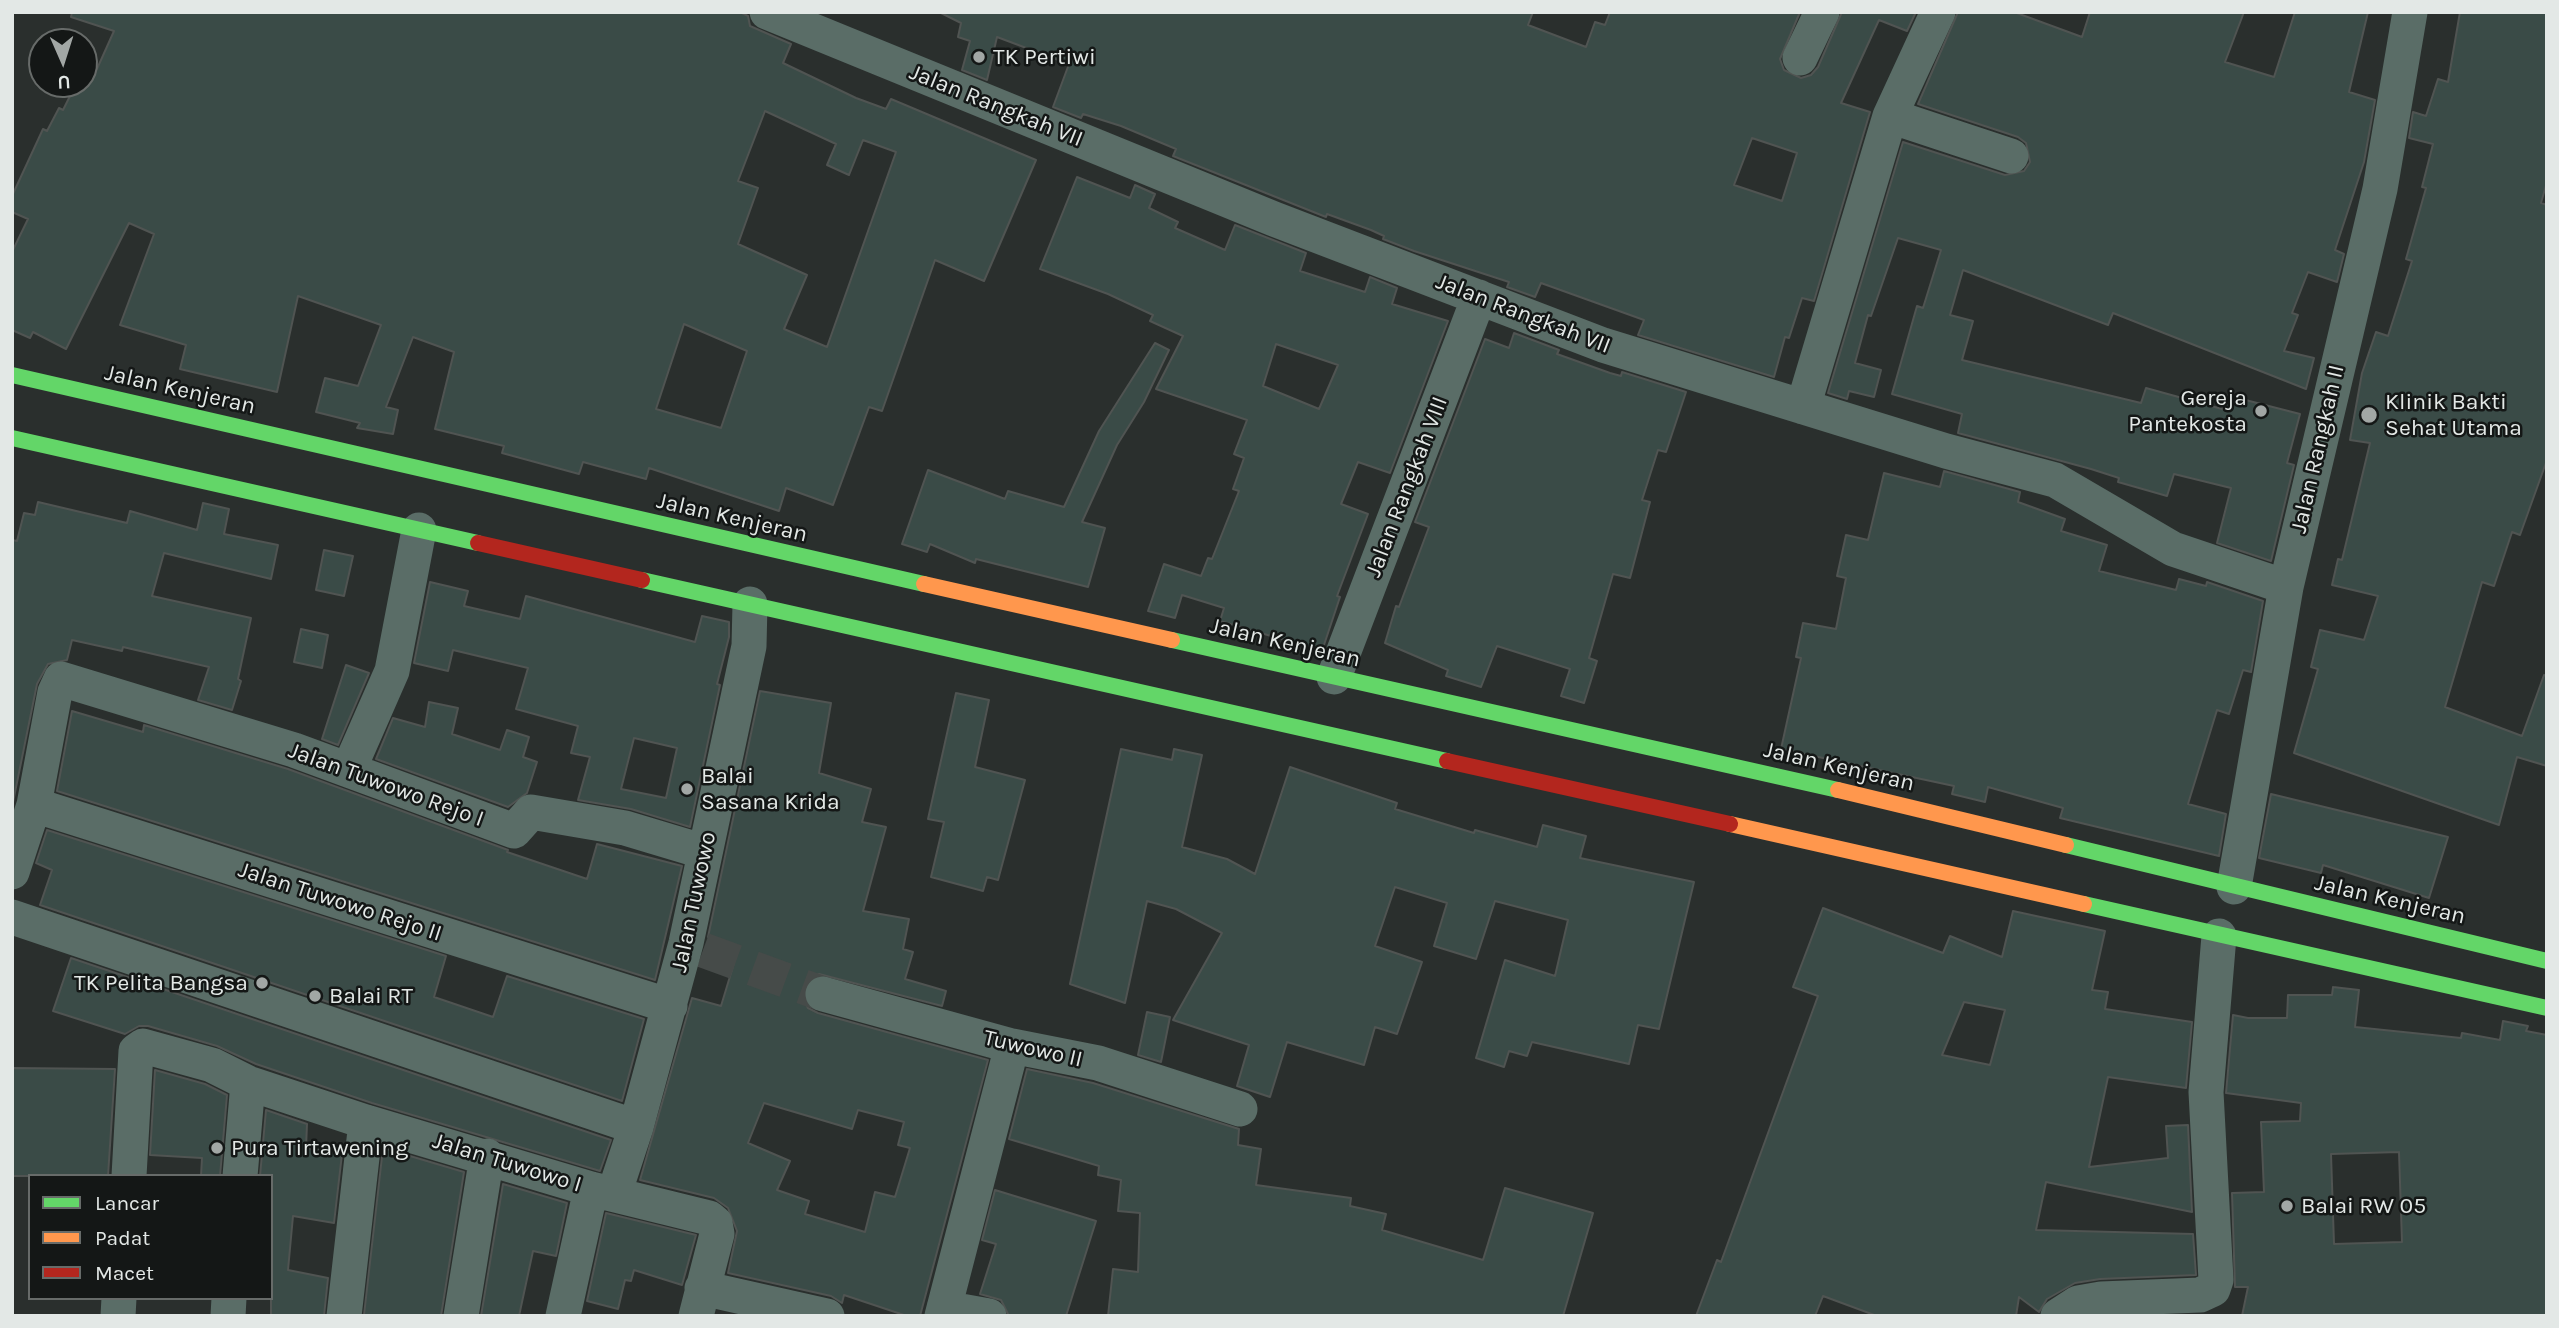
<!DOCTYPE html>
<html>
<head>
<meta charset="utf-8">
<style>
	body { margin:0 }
	#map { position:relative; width:2559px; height:1328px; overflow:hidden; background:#2a2f2d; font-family:Karla,sans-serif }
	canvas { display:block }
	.frame { position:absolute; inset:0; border:14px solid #e3e8e6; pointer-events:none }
	.legend { position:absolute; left:28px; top:1174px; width:245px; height:126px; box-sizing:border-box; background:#141716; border:2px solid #676b69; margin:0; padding:9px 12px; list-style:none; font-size:21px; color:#e3e8e6 }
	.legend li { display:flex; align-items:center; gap:14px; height:35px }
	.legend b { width:35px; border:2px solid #676b69 }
	.north { position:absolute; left:28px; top:28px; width:70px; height:70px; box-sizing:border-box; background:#141716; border:2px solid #676b69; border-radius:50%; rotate:177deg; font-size:19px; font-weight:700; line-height:28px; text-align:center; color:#e3e8e6 }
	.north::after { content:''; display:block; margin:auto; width:24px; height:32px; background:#a2a7a5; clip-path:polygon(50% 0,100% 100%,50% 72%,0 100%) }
</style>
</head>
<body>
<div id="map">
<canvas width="2559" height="1328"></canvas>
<div class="frame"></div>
<ul class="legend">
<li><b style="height:9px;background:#63d668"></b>Lancar</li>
<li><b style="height:9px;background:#ff974d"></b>Padat</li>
<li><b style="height:9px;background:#b3261e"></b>Macet</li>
</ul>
<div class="north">U</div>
</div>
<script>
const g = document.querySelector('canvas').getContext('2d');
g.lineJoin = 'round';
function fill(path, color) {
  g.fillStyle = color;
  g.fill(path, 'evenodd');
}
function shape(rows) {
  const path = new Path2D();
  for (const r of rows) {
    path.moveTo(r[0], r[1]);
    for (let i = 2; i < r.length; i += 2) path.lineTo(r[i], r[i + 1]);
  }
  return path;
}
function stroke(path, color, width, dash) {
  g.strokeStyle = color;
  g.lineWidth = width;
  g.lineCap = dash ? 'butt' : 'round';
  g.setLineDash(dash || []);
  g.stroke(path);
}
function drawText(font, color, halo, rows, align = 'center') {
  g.font = font + ' Karla,sans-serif';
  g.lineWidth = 5;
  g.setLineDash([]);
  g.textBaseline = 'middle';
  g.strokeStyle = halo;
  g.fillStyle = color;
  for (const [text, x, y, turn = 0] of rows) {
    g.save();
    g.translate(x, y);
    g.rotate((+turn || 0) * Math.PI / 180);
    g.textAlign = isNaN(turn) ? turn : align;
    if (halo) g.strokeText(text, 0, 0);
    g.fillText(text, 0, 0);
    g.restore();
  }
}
const building = shape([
	[72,12,740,12,748,16,750,26,791,44,783,63,856,98,886,109,891,99,1036,160,984,281,935,260,882,411,869,407,833,505,786,488,779,511,649,468,646,479,583,462,579,474,502,453,504,446,435,429,454,352,413,337,386,407,398,410,393,434,357,428,360,423,316,412,325,378,358,386,381,325,298,296,277,392,180,369,186,345,120,325,154,234,129,223,66,349,33,332,30,338,12,330,12,252,28,219,12,212,12,196,43,129,47,131,59,108,63,110,76,84,84,84,84,77,92,80,114,31,71,17,72,12],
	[765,111,836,144,827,165,849,175,863,140,896,152,827,347,784,329,807,275,738,244,758,188,738,181,765,111],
	[684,324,747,351,721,428,656,409,684,324],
	[939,12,1533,12,1528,25,1586,47,1595,22,1605,25,1610,12,1800,12,1780,59,1784,70,1801,78,1811,75,1818,67,1842,12,1916,12,1907,31,1879,20,1841,103,1870,112,1814,301,1802,298,1789,338,1785,337,1774,377,1638,335,1644,320,1541,283,1535,297,1507,287,1509,282,1414,251,1383,239,1384,236,1371,230,1327,214,1326,217,1173,156,1176,149,1121,126,1083,114,1081,118,1053,107,1069,64,997,37,987,80,962,70,970,41,958,37,961,23,939,12],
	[1752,138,1797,153,1782,201,1734,185,1752,138],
	[1958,12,2014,12,2082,37,2090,12,2244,12,2225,62,2274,77,2295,12,2368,12,2349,92,2375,100,2364,162,2335,250,2344,254,2337,282,2308,272,2292,313,2298,315,2284,351,2314,358,2306,389,2113,313,2108,325,1963,270,1950,315,1973,321,1962,360,2141,403,2146,388,2222,409,2226,395,2300,414,2287,463,2294,465,2271,561,2217,543,2231,488,2174,474,2167,496,2118,482,2119,478,2091,469,1958,433,1962,414,1892,394,1917,306,1923,308,1941,250,1898,238,1871,316,1868,315,1855,363,1881,370,1874,397,1849,391,1847,399,1828,393,1903,142,2005,175,2024,171,2030,162,2026,143,2018,137,1918,104,1958,12],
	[2460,12,2547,12,2547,182,2541,203,2547,205,2547,460,2520,535,2512,532,2494,586,2482,582,2445,707,2522,736,2544,675,2547,676,2547,766,2517,757,2499,825,2294,753,2318,669,2311,667,2320,630,2364,640,2378,596,2332,585,2338,559,2342,560,2370,443,2350,440,2362,373,2376,332,2388,336,2412,261,2406,259,2426,188,2422,187,2433,144,2409,138,2413,112,2426,116,2438,79,2448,82,2460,12],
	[1077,177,1130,198,1135,185,1155,194,1149,208,1178,222,1175,228,1225,250,1235,225,1306,253,1300,271,1365,292,1370,277,1397,288,1392,304,1448,321,1390,473,1358,462,1341,504,1368,514,1337,596,1340,597,1322,651,1220,621,1224,608,1182,595,1175,618,1148,611,1164,564,1201,576,1208,558,1212,559,1239,491,1233,489,1244,458,1234,454,1247,420,1156,389,1183,336,1150,321,1153,315,1108,294,1040,269,1077,177],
	[1276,344,1338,365,1319,409,1263,386,1276,344],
	[1514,333,1559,350,1557,354,1610,373,1621,376,1622,372,1686,392,1666,452,1658,450,1642,500,1650,502,1630,578,1613,574,1589,658,1597,661,1584,703,1561,696,1570,669,1497,646,1481,687,1446,676,1448,670,1385,643,1396,606,1399,607,1429,527,1415,522,1485,339,1509,348,1514,333],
	[1155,343,1169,350,1144,402,1117,445,1082,522,1105,528,1088,587,976,559,975,563,930,544,927,552,902,544,928,470,1005,499,1008,491,1064,507,1099,431,1155,343],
	[1944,471,2020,492,2018,502,2065,519,2061,531,2107,545,2099,571,2176,590,2179,579,2206,586,2207,582,2263,601,2251,672,2243,670,2229,714,2217,710,2188,804,2226,814,2219,856,2060,818,2063,808,1988,787,1985,802,1952,794,1954,786,1781,749,1801,658,1796,657,1803,623,1836,629,1846,578,1837,576,1846,535,1868,540,1884,473,1940,487,1944,471],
	[38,502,127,523,130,511,197,530,203,503,229,509,224,534,278,545,271,579,164,553,152,596,251,618,238,679,241,681,232,710,198,700,209,667,123,647,122,651,72,640,67,660,48,664,37,684,12,807,12,540,17,541,24,513,35,515,38,502],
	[324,550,353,556,344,596,316,590,324,550],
	[430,582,468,591,464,606,520,619,526,596,695,642,702,616,729,622,729,637,717,684,720,685,690,827,631,809,578,800,590,757,571,753,578,726,516,709,528,668,453,650,448,671,414,663,430,582],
	[634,738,677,748,666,798,621,789,634,738],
	[301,629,328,635,322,668,294,662,301,629],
	[346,665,369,673,338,745,322,739,346,665],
	[760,691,831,703,819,773,871,789,862,822,886,827,863,911,909,919,903,949,913,952,905,979,946,991,942,1006,819,974,809,979,804,988,803,998,808,1008,818,1013,988,1060,920,1316,907,1316,844,1295,842,1303,831,1296,728,1273,737,1231,728,1208,714,1198,640,1180,692,998,721,1006,738,950,708,937,760,691],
	[764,1103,852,1129,858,1110,904,1122,898,1145,910,1148,895,1197,875,1192,865,1232,805,1214,809,1201,777,1190,790,1161,748,1143,764,1103],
	[956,693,989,700,975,767,1025,780,998,880,987,877,983,891,931,877,944,822,928,819,956,693],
	[429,702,458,708,452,734,500,750,507,730,529,737,523,757,537,762,527,793,508,807,376,759,393,718,425,727,429,702],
	[72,711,143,732,144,725,288,769,508,850,507,852,587,879,597,844,682,866,655,980,57,791,72,711],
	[1121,749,1172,760,1174,749,1202,755,1182,847,1227,859,1255,874,1290,767,1397,803,1395,809,1474,833,1475,830,1537,847,1543,825,1586,836,1580,858,1694,882,1659,1029,1638,1025,1629,1064,1532,1042,1527,1056,1509,1051,1504,1067,1476,1058,1505,960,1555,976,1568,920,1495,901,1476,959,1434,946,1447,903,1395,887,1375,946,1422,962,1397,1034,1375,1027,1364,1065,1287,1042,1270,1097,1237,1086,1249,1045,1173,1020,1222,933,1176,909,1147,901,1125,1003,1070,984,1121,749],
	[2271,794,2448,837,2429,898,2323,865,2321,873,2259,858,2271,794],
	[47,830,446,956,434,997,493,1017,507,976,644,1019,622,1101,40,905,52,870,36,863,47,830],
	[1823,908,1943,953,1950,936,2002,957,2013,911,2105,931,2092,990,2108,992,2105,1009,2192,1022,2186,1088,2108,1077,2089,1167,2168,1158,2166,1126,2188,1125,2192,1212,2046,1182,2036,1230,2193,1234,2196,1275,2100,1279,2075,1283,2047,1299,2039,1312,2019,1297,2016,1316,1877,1316,1823,1296,1815,1316,1696,1316,1717,1260,1721,1262,1818,996,1793,987,1823,908],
	[1964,1002,2005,1010,1990,1065,1942,1055,1964,1002],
	[71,958,611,1140,600,1171,372,1103,256,1064,217,1046,148,1026,139,1026,125,1034,53,1011,71,958],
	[2333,987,2359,990,2355,1027,2461,1038,2462,1033,2500,1040,2503,1021,2528,1026,2526,1031,2547,1035,2547,1316,2242,1316,2248,1287,2235,1287,2232,1193,2264,1192,2261,1122,2300,1121,2301,1103,2226,1093,2233,1015,2248,1018,2287,1018,2288,995,2332,995,2333,987],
	[2399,1152,2402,1242,2334,1244,2331,1154,2399,1152],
	[1147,1012,1170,1017,1161,1062,1138,1055,1147,1012],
	[12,1068,115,1069,108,1176,12,1176,12,1068],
	[1027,1069,1093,1083,1239,1129,1238,1145,1261,1149,1256,1185,1351,1198,1350,1206,1386,1214,1382,1230,1483,1260,1505,1188,1593,1213,1563,1316,1108,1316,1113,1269,1138,1272,1140,1213,1118,1211,1121,1180,1098,1175,1099,1166,1009,1139,1027,1069],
	[155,1070,205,1084,227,1095,220,1176,201,1176,202,1158,150,1155,155,1070],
	[266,1110,307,1124,306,1148,342,1154,334,1223,293,1216,288,1270,328,1278,324,1316,271,1316,271,1176,260,1176,266,1110],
	[383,1148,464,1172,441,1316,364,1315,383,1148],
	[503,1184,567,1203,556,1256,533,1251,519,1316,481,1316,503,1184],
	[995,1190,1096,1221,1066,1316,1009,1316,1001,1300,980,1294,996,1244,982,1240,995,1190],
	[606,1213,696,1235,682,1285,634,1270,631,1281,625,1280,618,1309,587,1301,606,1213]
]);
fill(building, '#3a4b47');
stroke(building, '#505452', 2);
stroke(shape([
	[703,950,823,994]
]), '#464b49', 35, [35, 18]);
stroke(shape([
	[767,12,1274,219,1603,345,1946,451,2055,480,2173,549,2286,587],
	[1800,58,1822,12],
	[1890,116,2011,156],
	[1803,407,1890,116,1938,12],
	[1334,677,1479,297],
	[349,769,392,671,419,530],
	[34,805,670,1006],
	[12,872,34,805,55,692,61,679,294,750,514,831,531,812,625,828,705,852],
	[2234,887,2286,587,2380,189,2410,12],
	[12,917,636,1127],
	[823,994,1012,1046,1098,1063,1240,1109],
	[129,1176,136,1051,143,1046,212,1065,248,1083,366,1122,591,1189,709,1218,715,1223,717,1234,696,1316],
	[240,1176,248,1083],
	[614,1194,636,1127,686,943,749,646,750,604],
	[702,1288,827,1316],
	[944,1308,989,1316],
	[118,1316,119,1298],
	[228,1316,229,1298],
	[344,1316,366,1122],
	[461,1316,487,1156],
	[563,1316,591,1189],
	[942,1316,1012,1046],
	[2058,1316,2078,1303,2101,1299,2200,1295,2213,1289,2216,1280,2206,1092,2219,936]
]), '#5a6d67', 35);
stroke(shape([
	[12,375,924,584],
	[12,438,478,543],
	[642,580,1447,761],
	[1172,640,1838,790],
	[2066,845,2547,961],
	[2084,904,2547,1008]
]), '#63d668', 16);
stroke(shape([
	[924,584,1172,640],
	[1838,790,2066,845],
	[1730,824,2084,904]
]), '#ff974d', 16);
stroke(shape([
	[478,543,642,580],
	[1447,761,1730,824]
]), '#b3261e', 16);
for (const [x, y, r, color] of [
	[979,57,7,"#a2a7a5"],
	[2261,411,7,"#a2a7a5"],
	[2369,415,9,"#a2a7a5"],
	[687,789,7,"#a2a7a5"],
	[262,983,7,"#a2a7a5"],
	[315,996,7,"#a2a7a5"],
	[217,1148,7,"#a2a7a5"],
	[2287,1206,7,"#a2a7a5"]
]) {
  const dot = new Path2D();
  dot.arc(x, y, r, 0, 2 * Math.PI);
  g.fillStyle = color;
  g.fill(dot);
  stroke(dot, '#141716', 2.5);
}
drawText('23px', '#e3e8e6', '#141716', [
	["TK Pertiwi",993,57],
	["Gereja",2247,398,"right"],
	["Pantekosta",2247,424,"right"],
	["Klinik Bakti",2385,402],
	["Sehat Utama",2385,428],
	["Balai",701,776],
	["Sasana Krida",701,802],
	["TK Pelita Bangsa",248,983,"right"],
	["Balai RT",329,996],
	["Pura Tirtawening",231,1148],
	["Balai RW 05",2301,1206]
], 'left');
drawText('23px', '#e3e8e6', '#141716', [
	["Jalan Rangkah VII",996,106,22],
	["Jalan Rangkah VII",1523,314,21],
	["Jalan Kenjeran",180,390,13],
	["Jalan Rangkah II",2318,449,-77],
	["Jalan Rangkah VIII",1407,487,-69],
	["Jalan Kenjeran",732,518,13],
	["Jalan Kenjeran",1285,643,13],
	["Jalan Kenjeran",1839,767,13],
	["Jalan Tuwowo Rejo I",386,785,20],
	["Jalan Kenjeran",2390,900,13],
	["Jalan Tuwowo Rejo II",340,902,18],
	["Jalan Tuwowo",694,902,-78],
	["Tuwowo II",1033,1049,13],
	["Jalan Tuwowo I",507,1163,17]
]);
</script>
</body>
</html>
